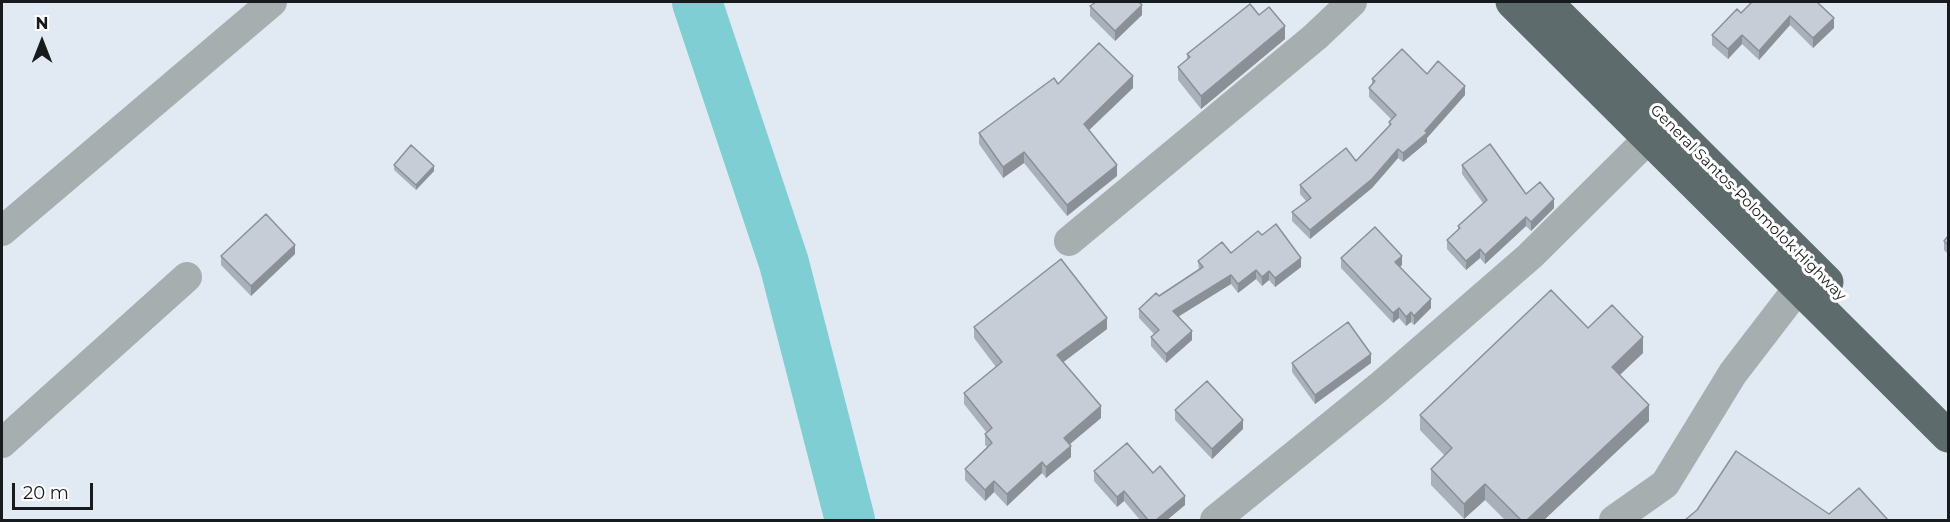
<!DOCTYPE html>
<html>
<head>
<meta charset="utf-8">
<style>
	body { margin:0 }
	#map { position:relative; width:1950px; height:522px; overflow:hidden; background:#e1e9f3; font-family:Montserrat,sans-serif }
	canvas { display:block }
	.frame { position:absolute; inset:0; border:3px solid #181b1e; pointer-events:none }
	.north { position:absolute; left:12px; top:12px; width:60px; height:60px; -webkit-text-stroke:4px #fff; paint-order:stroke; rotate:0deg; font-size:16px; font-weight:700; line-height:24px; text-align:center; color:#181b1e }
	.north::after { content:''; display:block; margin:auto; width:21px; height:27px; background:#181b1e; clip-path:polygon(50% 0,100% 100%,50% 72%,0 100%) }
	.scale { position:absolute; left:12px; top:483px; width:81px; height:27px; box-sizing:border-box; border:3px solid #181b1e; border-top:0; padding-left:8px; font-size:18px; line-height:21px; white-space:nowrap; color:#181b1e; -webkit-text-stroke:4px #fff; paint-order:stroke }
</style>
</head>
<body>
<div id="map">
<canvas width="1950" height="522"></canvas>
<div class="frame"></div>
<div class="north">N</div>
<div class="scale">20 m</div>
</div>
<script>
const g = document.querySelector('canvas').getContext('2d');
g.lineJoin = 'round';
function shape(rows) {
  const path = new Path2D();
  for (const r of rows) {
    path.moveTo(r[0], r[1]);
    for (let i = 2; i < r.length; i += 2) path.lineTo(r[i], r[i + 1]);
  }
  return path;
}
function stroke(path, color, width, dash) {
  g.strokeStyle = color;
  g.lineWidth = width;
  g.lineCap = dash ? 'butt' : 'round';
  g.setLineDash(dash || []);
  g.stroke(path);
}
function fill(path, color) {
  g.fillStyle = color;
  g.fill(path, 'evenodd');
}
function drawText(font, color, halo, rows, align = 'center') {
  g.font = font + ' Montserrat,sans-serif';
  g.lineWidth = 6;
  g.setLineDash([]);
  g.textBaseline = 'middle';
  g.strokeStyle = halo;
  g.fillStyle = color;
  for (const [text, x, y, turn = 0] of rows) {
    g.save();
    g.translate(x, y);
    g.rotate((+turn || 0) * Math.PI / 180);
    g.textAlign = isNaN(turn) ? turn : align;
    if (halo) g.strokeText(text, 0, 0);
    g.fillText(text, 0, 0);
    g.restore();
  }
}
stroke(shape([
	[697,2,784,263,850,520]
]), '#7eced3', 50);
stroke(shape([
	[2,231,272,2],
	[1069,241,1315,37,1352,2],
	[2,443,187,277],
	[1215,520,1379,387,1530,256,1649,138],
	[1614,520,1665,484,1733,373,1799,287]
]), '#a7aeaf', 30);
stroke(shape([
	[1512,2,1948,436],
	[1546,2,1827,282]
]), '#5e6b6d', 33);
fill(shape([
	[1752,2,1834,28,1813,48,1790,25,1759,60,1742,44,1728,59,1712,45,1712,35,1741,13],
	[1090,6,1142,15,1115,41,1090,16],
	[1259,15,1285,39,1201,109,1178,80,1178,67,1187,60,1187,54],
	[1427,74,1465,95,1427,138,1427,142,1403,162,1398,158,1372,188,1310,239,1292,221,1292,212,1306,201,1300,194,1300,185,1356,161,1389,126,1389,122,1392,120,1369,97,1369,88,1372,84,1372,79],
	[1058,84,1133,88,1089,130,1117,176,1067,216,1024,163,1003,178,979,144,979,133],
	[394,165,434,171,416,190,394,170],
	[1462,165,1526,194,1554,208,1531,231,1526,226,1485,264,1480,258,1466,270,1447,249,1447,240,1458,230,1458,226,1483,203,1462,174],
	[1262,235,1301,267,1275,287,1269,280,1262,286,1256,279,1238,293,1231,284,1178,316,1192,340,1166,363,1151,346,1151,337,1154,334,1139,318,1139,309,1199,271,1198,261,1231,253],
	[1948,236,1948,254,1944,250,1944,241],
	[295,254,251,296,221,265,221,256],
	[1341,258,1402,265,1400,267,1431,308,1414,325,1411,322,1406,326,1399,318,1393,323,1341,268],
	[974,327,1107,329,1063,362,1101,418,1070,444,1071,457,1046,478,1042,473,1007,506,994,492,985,501,965,480,965,469,987,447,985,445,985,434,987,433,964,404,964,393,996,367,974,338],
	[1588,328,1643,353,1620,375,1649,421,1544,520,1505,520,1485,500,1464,519,1431,485,1431,469,1445,456,1420,430,1420,415],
	[1292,363,1371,363,1315,404,1292,372],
	[1175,410,1243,429,1212,459,1175,420],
	[1094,471,1153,473,1185,505,1167,520,1140,520,1124,501,1117,507,1094,481]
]), '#aab0b9');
fill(shape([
	[1142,5,1142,15,1115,41,1115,31],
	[1790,16,1790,25,1759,60,1759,51],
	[1834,18,1834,28,1813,48,1813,38],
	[1285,26,1285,39,1201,109,1201,96],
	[1742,35,1742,44,1728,59,1728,49],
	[1133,76,1133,88,1084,135,1084,124],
	[1465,86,1465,95,1427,138,1427,142,1403,162,1403,153,1425,131],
	[1398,149,1398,158,1372,188,1310,239,1310,230],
	[1024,152,1024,163,1003,178,1003,167],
	[1117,165,1117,176,1067,216,1067,205],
	[434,166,434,171,416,190,416,185],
	[1554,199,1554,208,1531,231,1531,222],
	[1526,217,1526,226,1485,264,1485,255],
	[295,245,295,254,251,296,251,286],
	[1480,249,1480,258,1466,270,1466,261],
	[1402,256,1402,265,1395,271,1395,262],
	[1301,258,1301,267,1275,287,1275,278],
	[1256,270,1256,279,1238,293,1238,284],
	[1269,271,1269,280,1262,286,1262,277],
	[1231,275,1231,284,1173,320,1173,311],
	[1431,299,1431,308,1414,325,1414,316],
	[1399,308,1399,318,1393,323,1393,313],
	[1411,312,1411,322,1406,326,1406,317],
	[1107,318,1107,329,1057,367,1057,355],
	[1192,331,1192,340,1166,363,1166,354],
	[1643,337,1643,353,1612,382,1612,367],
	[1371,354,1371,363,1315,404,1315,395],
	[1649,405,1649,421,1544,520,1527,520],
	[1101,406,1101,418,1064,449,1064,438],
	[1243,420,1243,429,1212,459,1212,449],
	[1071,446,1071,457,1046,478,1046,467],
	[1042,462,1042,473,1007,506,1007,494],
	[994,481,994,492,985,501,985,490],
	[1485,484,1485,500,1464,519,1464,504],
	[1124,491,1124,501,1117,507,1117,497],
	[1185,496,1185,505,1167,520,1156,520]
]), '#8b9096');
const building = shape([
	[1096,2,1139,2,1142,5,1115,31,1090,6,1096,2],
	[1752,2,1817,2,1834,18,1813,38,1790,16,1759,51,1742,35,1728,49,1712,35,1737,9,1741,13,1752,2],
	[1250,4,1259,15,1269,7,1285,26,1201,96,1178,67,1190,57,1187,54,1250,4],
	[1099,43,1133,76,1084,124,1117,165,1067,205,1024,152,1003,167,979,133,1054,78,1058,84,1099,43],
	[1402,49,1427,74,1438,61,1465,86,1425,131,1427,133,1403,153,1398,149,1372,179,1310,230,1292,212,1311,198,1300,185,1346,148,1356,161,1391,124,1389,122,1396,115,1369,88,1375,81,1372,79,1402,49],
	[1490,144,1526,194,1540,182,1554,199,1531,222,1526,217,1485,255,1480,249,1466,261,1447,240,1460,228,1458,226,1487,200,1462,165,1490,144],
	[411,145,434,166,416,185,394,165,411,145],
	[266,214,295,245,251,286,221,256,266,214],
	[1276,224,1301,258,1275,278,1269,271,1262,277,1256,270,1238,284,1231,275,1173,311,1192,331,1166,354,1151,337,1159,330,1139,309,1156,293,1159,296,1203,267,1198,261,1222,242,1231,253,1258,231,1262,235,1276,224],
	[1375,227,1402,256,1395,262,1431,299,1414,316,1411,312,1406,317,1399,308,1393,313,1341,258,1375,227],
	[1948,236,1948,245,1944,241,1948,236],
	[1061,259,1107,318,1057,355,1101,406,1064,438,1071,446,1046,467,1042,462,1007,494,994,481,985,490,965,469,992,443,985,434,992,428,964,393,1002,362,974,327,1061,259],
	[1551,290,1588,328,1612,305,1643,337,1612,367,1649,405,1527,520,1521,520,1485,484,1464,504,1431,469,1452,448,1420,415,1551,290],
	[1348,322,1371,354,1315,395,1292,363,1348,322],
	[1207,381,1243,420,1212,449,1175,410,1207,381],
	[1127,443,1153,473,1160,466,1185,496,1156,520,1148,520,1124,491,1117,497,1094,471,1127,443],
	[1736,451,1829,514,1859,488,1888,520,1685,520,1697,510,1736,451]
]);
fill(building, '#c6cdd7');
stroke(building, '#8b9096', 1.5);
drawText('15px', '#181b1e', '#fff', [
	["General Santos-Polomolok Highway",1748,203,45]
]);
</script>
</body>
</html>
